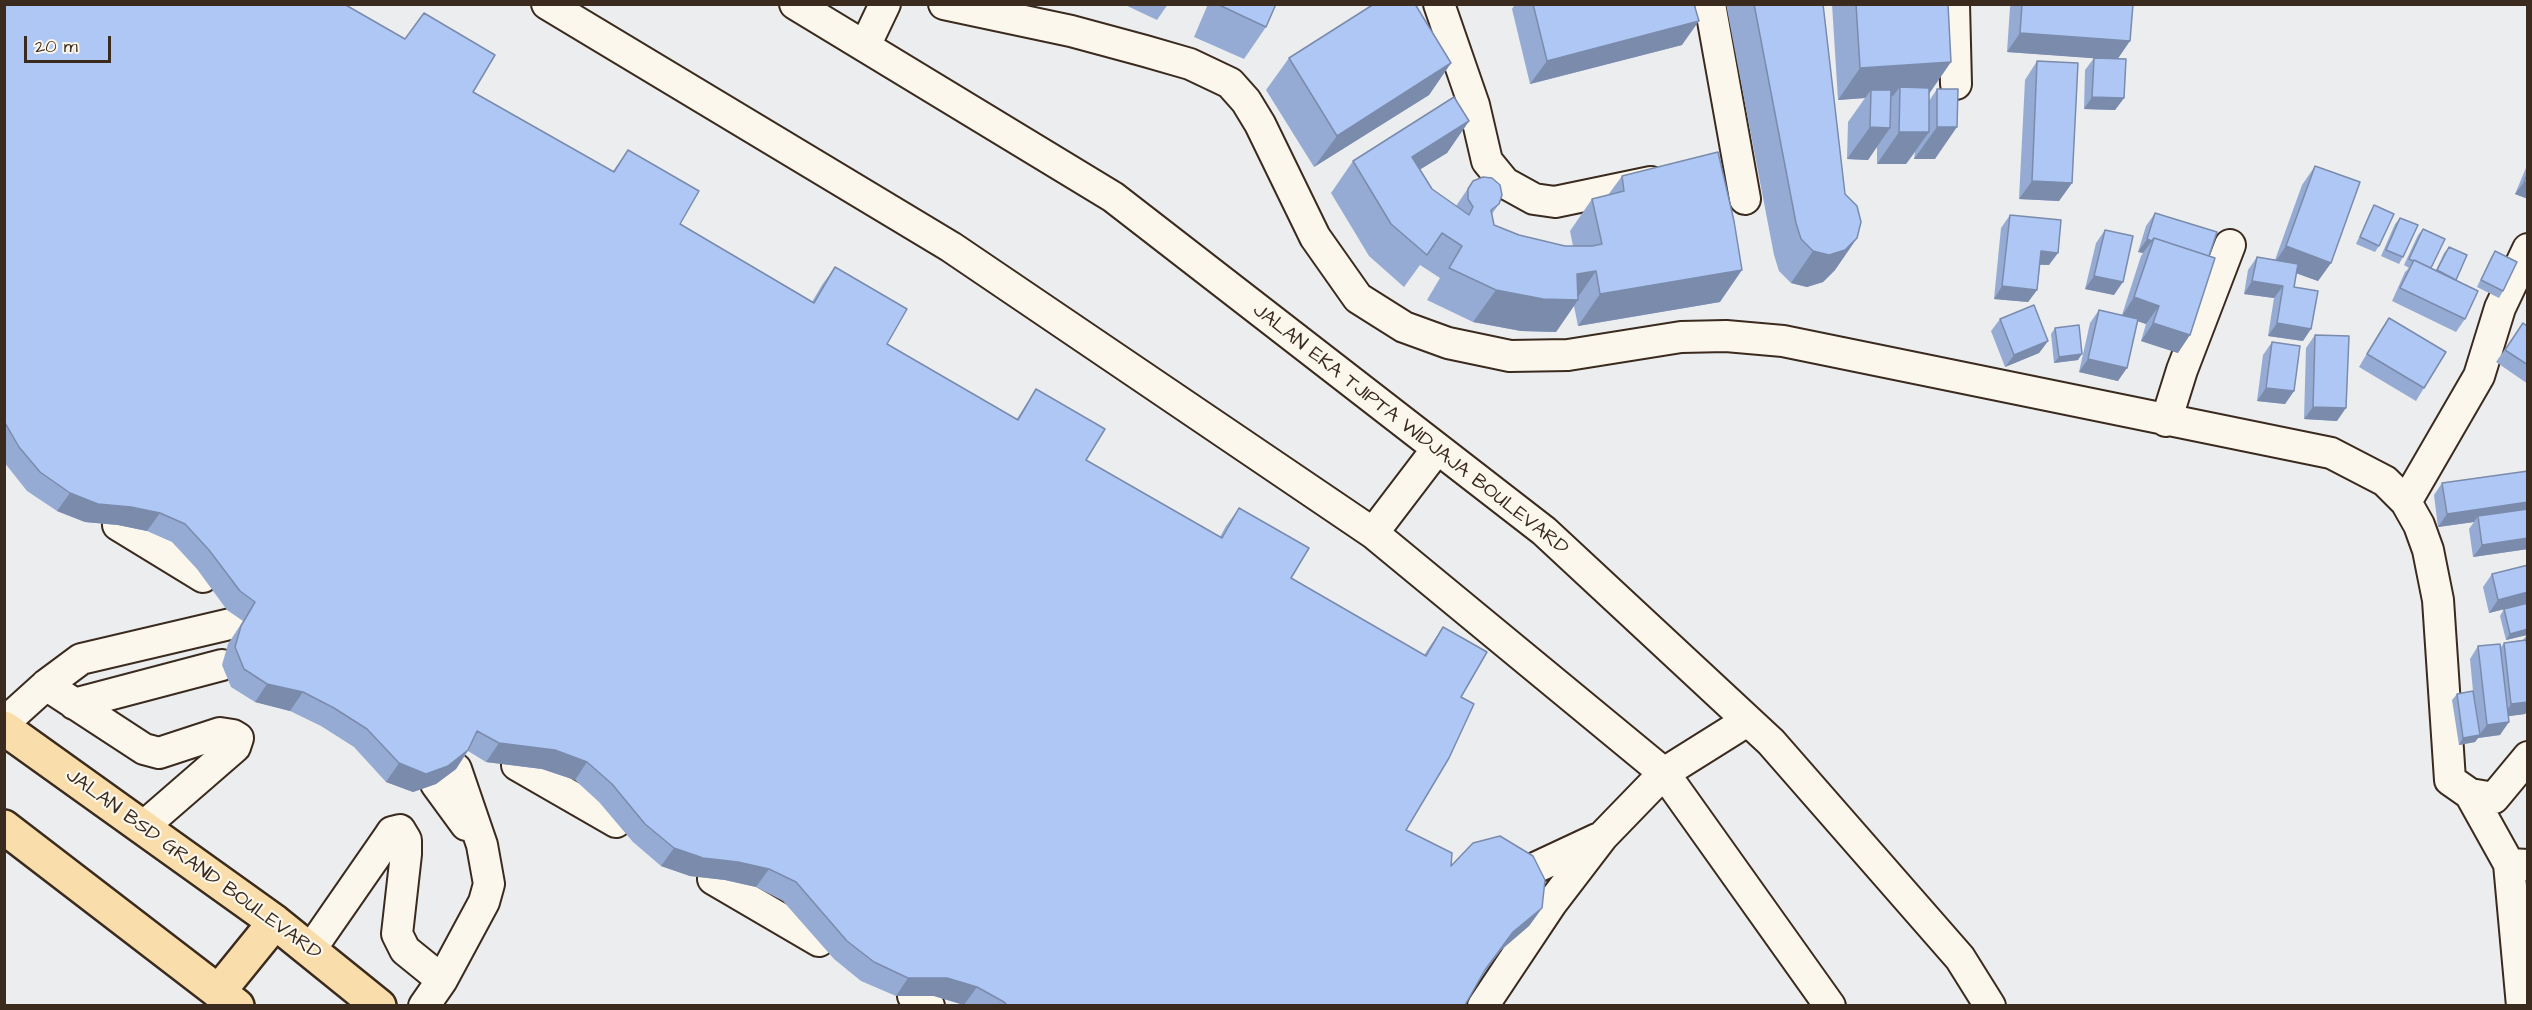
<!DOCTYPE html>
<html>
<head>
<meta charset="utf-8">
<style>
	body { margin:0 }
	#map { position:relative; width:2532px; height:1010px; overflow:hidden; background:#ecedee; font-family:"Architects Daughter",sans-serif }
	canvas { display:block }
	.frame { position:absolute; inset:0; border:6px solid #3b2a1e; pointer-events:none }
	.scale { position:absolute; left:24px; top:36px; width:87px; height:27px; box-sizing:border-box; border:3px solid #3b2a1e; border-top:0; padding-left:8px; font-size:18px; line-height:21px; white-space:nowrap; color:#3b2a1e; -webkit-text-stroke:4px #fbf7ec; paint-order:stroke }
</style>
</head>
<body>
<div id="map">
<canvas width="2532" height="1010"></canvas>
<div class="frame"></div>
<div class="scale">20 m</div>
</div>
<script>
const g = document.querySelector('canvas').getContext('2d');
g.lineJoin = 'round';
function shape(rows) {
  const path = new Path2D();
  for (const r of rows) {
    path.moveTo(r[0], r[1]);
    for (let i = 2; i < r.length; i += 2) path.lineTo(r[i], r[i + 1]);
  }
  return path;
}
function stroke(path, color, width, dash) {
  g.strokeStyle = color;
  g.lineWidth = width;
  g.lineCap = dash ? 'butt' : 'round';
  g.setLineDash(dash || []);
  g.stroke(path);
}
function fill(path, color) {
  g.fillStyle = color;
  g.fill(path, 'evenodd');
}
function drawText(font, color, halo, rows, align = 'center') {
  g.font = font + ' "Architects Daughter",sans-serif';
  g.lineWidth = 4.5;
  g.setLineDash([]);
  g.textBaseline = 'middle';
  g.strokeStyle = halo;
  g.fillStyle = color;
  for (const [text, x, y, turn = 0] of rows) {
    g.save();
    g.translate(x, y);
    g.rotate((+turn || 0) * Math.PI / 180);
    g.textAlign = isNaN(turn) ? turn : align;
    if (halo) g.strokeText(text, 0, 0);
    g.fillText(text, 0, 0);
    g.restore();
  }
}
const minor = shape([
	[547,4,951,247,1373,533,1664,773,1830,1006],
	[795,4,1113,197,1544,531,1771,742,1960,958,1990,1006],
	[944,4,1071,31,1145,51,1190,64,1230,83,1246,101,1260,124,1315,237,1358,298,1404,327,1448,343,1510,356,1568,355,1681,337,1726,336,1783,341,2331,453,2385,481,2406,502,2419,525,2428,550,2438,600,2450,780,2470,794,2509,864,2528,865],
	[1439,4,1474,105,1487,161,1505,183,1534,199,1555,202,1651,182],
	[1710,4,1745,199],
	[1954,4,1956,84],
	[865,46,885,4],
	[2166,421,2182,370,2230,245],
	[2406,502,2479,376,2500,308,2528,249],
	[118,525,203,577],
	[1373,533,1437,449],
	[46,685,144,749,159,753,220,733,233,735,238,738,235,747,144,826],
	[74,704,222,665],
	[4,723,46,685,81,659,243,621],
	[517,765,616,822],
	[436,784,466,825],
	[2470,794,2494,798,2528,757],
	[2509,864,2522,1006],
	[1520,875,1597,839],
	[713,879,819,941],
	[311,949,388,838,392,832,400,830,406,840,406,854,397,934,405,950,442,980],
	[913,996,929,1006],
	[424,1006,442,980,484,902,489,884,482,845,456,769],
	[1483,1006,1551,904,1603,836,1664,773,1747,721]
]);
const major = shape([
	[4,728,275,922,379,1006],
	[4,827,237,1006],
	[219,991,275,922]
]);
stroke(minor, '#3b2a1e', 34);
stroke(major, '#3b2a1e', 38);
stroke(minor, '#fbf7ec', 30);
stroke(major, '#f9deab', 33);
fill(shape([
	[4,4,473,92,613,171,628,150,680,224,812,302,822,285,835,267,887,344,1016,420,1036,389,1086,460,1220,537,1226,526,1239,508,1291,578,1424,655,1443,627,1461,697,1406,830,1451,866,1542,908,1529,926,1501,950,1482,975,1465,1005,964,1005,934,996,896,996,861,981,834,959,783,901,756,887,725,880,690,876,661,866,633,842,599,802,575,780,542,769,486,762,468,751,456,769,436,784,413,792,386,782,354,747,321,726,290,711,255,702,231,687,222,665,228,644,243,621,227,610,197,569,172,542,147,531,118,525,85,522,57,511,27,491,4,462],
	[1123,4,1168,4,1157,20],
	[1208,4,1276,4,1266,27,1244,59,1194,37],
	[1515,4,1694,4,1682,45,1530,84,1512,9],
	[1726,4,1823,4,1845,194,1857,238,1835,270,1823,282,1807,287,1791,283,1779,271,1774,255],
	[1832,4,1948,4,1929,94,1929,101,1937,89,1958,89,1935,159,1914,159,1915,152,1906,164,1877,164,1877,146,1868,160,1847,159,1848,122,1865,98,1838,100],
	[2012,4,2133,4,2118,58,2124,98,2115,110,2084,109,2085,70,2094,58,2007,52,2010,7],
	[1289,58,1451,63,1429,95,1314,167,1266,90],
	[2037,61,2072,183,2059,201,2019,199,2025,80],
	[1469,121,1447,153,1420,169,1432,189,1456,206,1473,181,1499,204,1492,214,1494,225,1519,235,1565,246,1573,246,1570,231,1592,199,1608,195,1622,176,1720,302,1578,326,1574,306,1556,332,1521,331,1473,322,1427,300,1440,278,1420,265,1404,287,1369,256,1331,193,1353,161],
	[2528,163,2528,199,2515,194],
	[2315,166,2331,263,2318,281,2296,273,2294,287,2303,341,2268,336,2274,298,2244,294,2248,270,2257,257,2275,260,2302,185],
	[2374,205,2379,246,2375,252,2356,244,2370,212],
	[2155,213,2178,353,2141,341,2146,324,2138,321,2118,381,2079,372,2090,323,2099,310,2122,315,2141,256,2143,253,2138,252,2146,226],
	[2010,215,2049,265,2040,265,2037,290,2028,302,1994,299,2001,228],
	[2400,218,2403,257,2399,264,2381,256,2395,224],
	[2423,229,2431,268,2436,270,2444,253,2449,247,2465,319,2456,332,2392,301,2405,272,2409,268,2404,265,2418,235],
	[2105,230,2114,295,2085,289,2096,243],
	[2495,251,2503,291,2499,298,2477,287,2491,257],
	[2389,318,2424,388,2416,401,2359,367,2380,331],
	[2000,319,2048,341,2039,353,2005,367,1991,331],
	[2523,323,2528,327,2528,384,2496,362],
	[2055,328,2078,360,2054,363,2051,334],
	[2315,335,2337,421,2304,419,2306,348],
	[2272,342,2294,391,2285,404,2257,401,2263,355],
	[2528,471,2528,549,2473,557,2469,529,2474,522,2438,527,2434,495,2442,483],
	[2492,574,2528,603,2489,613,2483,587],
	[2528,603,2528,710,2525,714,2508,716,2500,735,2478,738,2475,742,2459,745,2452,700,2457,694,2473,691,2470,659,2478,646,2501,647,2504,643,2523,640,2527,635,2506,640,2500,616,2504,609]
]), '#96abd3');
fill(shape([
	[1699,21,1682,45,1530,84,1547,61],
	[2020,33,2130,41,2117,60,2007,52],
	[1951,62,1929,94,1900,87,1893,96,1870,98,1871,90,1865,98,1838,100,1860,68],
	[1451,63,1429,95,1314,167,1337,136],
	[2092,97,2124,98,2115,110,2084,109],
	[1469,121,1447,153,1390,188,1412,157],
	[1870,127,1890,128,1868,160,1847,159],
	[1937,127,1957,127,1935,159,1914,159],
	[1899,132,1929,132,1906,164,1877,164],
	[2032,181,2072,183,2059,201,2019,199],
	[2524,182,2528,183,2528,199,2515,194],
	[1857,238,1835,270,1823,282,1807,287,1791,283,1813,251],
	[2147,239,2152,241,2143,253,2138,252],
	[2286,246,2331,263,2318,281,2273,265],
	[2041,251,2058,253,2049,265,2032,264],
	[1742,270,1720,302,1578,326,1600,294],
	[1596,271,1576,300,1578,300,1556,332,1521,331,1473,322,1496,290,1577,274],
	[2094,276,2123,282,2114,295,2085,289],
	[2252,281,2283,286,2274,298,2244,294],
	[2002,286,2037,290,2028,302,1994,299],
	[2134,297,2159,306,2146,324,2122,316],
	[2153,323,2190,335,2178,353,2141,341],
	[2277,323,2311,329,2303,341,2268,336],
	[2048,341,2039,353,2005,367,2014,355],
	[2082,354,2078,360,2054,363,2059,357],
	[2088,359,2127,368,2118,381,2079,372],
	[2266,388,2294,391,2285,404,2257,401],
	[2313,407,2346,408,2337,421,2304,419],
	[70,493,160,513,147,531,118,525,85,522,57,511],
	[2528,502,2528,514,2478,516,2474,522,2438,527,2447,514],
	[2528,538,2528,549,2473,557,2482,545],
	[2528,592,2528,603,2489,613,2498,600],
	[2528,629,2527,635,2506,640,2510,634],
	[267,684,303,692,290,711,255,702],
	[2528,702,2528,710,2525,714,2503,717,2511,704],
	[2509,722,2500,735,2478,738,2475,742,2459,745,2463,738,2479,735,2487,725],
	[499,743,555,750,587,762,575,780,542,769,486,762],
	[468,750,456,769,436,784,413,792,386,782,399,763],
	[674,848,738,862,769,869,756,887,725,880,690,876,661,866],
	[1542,908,1529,926,1501,950,1473,988,1513,932],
	[908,978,947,978,977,987,964,1005,934,996,896,996]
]), '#7a8bac');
const building = shape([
	[4,4,344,4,405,39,424,13,495,55,473,92,614,172,628,150,699,191,680,224,814,303,835,267,907,309,887,344,1018,420,1036,389,1105,429,1086,460,1222,538,1239,508,1309,548,1291,578,1426,656,1443,627,1487,652,1461,697,1474,704,1449,758,1406,830,1452,853,1451,866,1473,843,1500,836,1533,856,1545,880,1542,908,1513,932,1485,970,1465,1005,1007,1005,1004,1002,977,987,947,978,908,978,874,962,847,941,796,882,769,869,738,862,703,858,674,848,645,824,612,784,587,762,555,750,499,743,477,731,468,750,448,766,426,774,399,763,367,729,334,708,303,692,267,684,244,669,235,647,241,626,255,602,240,591,209,550,185,524,160,513,131,507,98,504,70,493,40,472,19,447,4,421,4,4],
	[1217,4,1276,4,1266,27,1217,4],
	[1374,4,1415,4,1451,63,1337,136,1289,58,1374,4],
	[1533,4,1694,4,1699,21,1547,61,1533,4],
	[1754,4,1823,4,1845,194,1857,206,1861,222,1857,238,1845,250,1829,255,1813,251,1801,239,1796,223,1754,4],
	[1856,4,1948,4,1951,62,1860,68,1856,4],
	[2022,4,2133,4,2130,41,2020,33,2022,4],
	[2094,58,2126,59,2124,98,2092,97,2094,58],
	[2037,61,2078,63,2072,183,2032,181,2037,61],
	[1900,87,1929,88,1929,132,1899,132,1900,87],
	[1937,89,1958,89,1957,127,1937,127,1937,89],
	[1871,90,1891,90,1890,128,1870,127,1871,90],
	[1454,97,1469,121,1412,157,1432,189,1469,215,1473,207,1468,199,1468,189,1473,181,1483,177,1492,178,1500,185,1502,195,1499,204,1491,210,1494,225,1519,235,1565,246,1592,246,1602,244,1592,199,1624,191,1622,176,1718,152,1734,221,1742,270,1600,294,1596,271,1577,274,1578,300,1543,299,1496,290,1449,268,1462,246,1442,233,1427,255,1391,224,1353,161,1454,97],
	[2315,166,2360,182,2331,263,2286,246,2315,166],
	[2528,173,2528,183,2524,182,2528,173],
	[2374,205,2394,214,2379,246,2360,237,2374,205],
	[2155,213,2217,232,2209,256,2154,238,2152,241,2147,239,2155,213],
	[2010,215,2061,220,2058,253,2041,251,2037,290,2002,286,2010,215],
	[2400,218,2418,225,2403,257,2386,250,2400,218],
	[2423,229,2445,239,2431,268,2414,260,2413,261,2409,259,2423,229],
	[2105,230,2133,236,2123,282,2094,276,2105,230],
	[2154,238,2215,258,2190,335,2153,323,2159,306,2134,297,2154,238],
	[2449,247,2467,255,2456,280,2437,270,2449,247],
	[2495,251,2517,262,2503,291,2481,280,2495,251],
	[2257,257,2298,264,2294,287,2318,291,2311,329,2277,323,2283,286,2252,281,2257,257],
	[2414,260,2478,291,2465,319,2400,288,2414,260],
	[2034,305,2048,341,2014,355,2000,319,2034,305],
	[2099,310,2138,319,2127,368,2088,359,2099,310],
	[2389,318,2446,352,2424,388,2367,354,2389,318],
	[2523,323,2528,327,2528,365,2505,350,2523,323],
	[2079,325,2082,354,2059,357,2055,328,2079,325],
	[2315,335,2349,336,2346,408,2313,407,2315,335],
	[2272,342,2300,346,2294,391,2266,388,2272,342],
	[2528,471,2528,502,2447,514,2442,483,2528,471],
	[2528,509,2528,538,2482,545,2478,516,2528,509],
	[2528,565,2528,592,2498,600,2492,574,2528,565],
	[2528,603,2528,629,2510,634,2504,609,2528,603],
	[2526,640,2528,654,2528,702,2511,704,2504,643,2526,640],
	[2500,644,2509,722,2487,725,2478,646,2500,644],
	[2473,691,2480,735,2463,738,2457,694,2473,691]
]);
fill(building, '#afc7f5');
stroke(building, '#7a8bac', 1.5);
drawText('20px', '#3b2a1e', '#fbf7ec', [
	["JALAN EKA TJIPTA WIDJAJA BOULEVARD",1410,430,38],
	["JALAN BSD GRAND BOULEVARD",193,865,36]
]);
</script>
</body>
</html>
